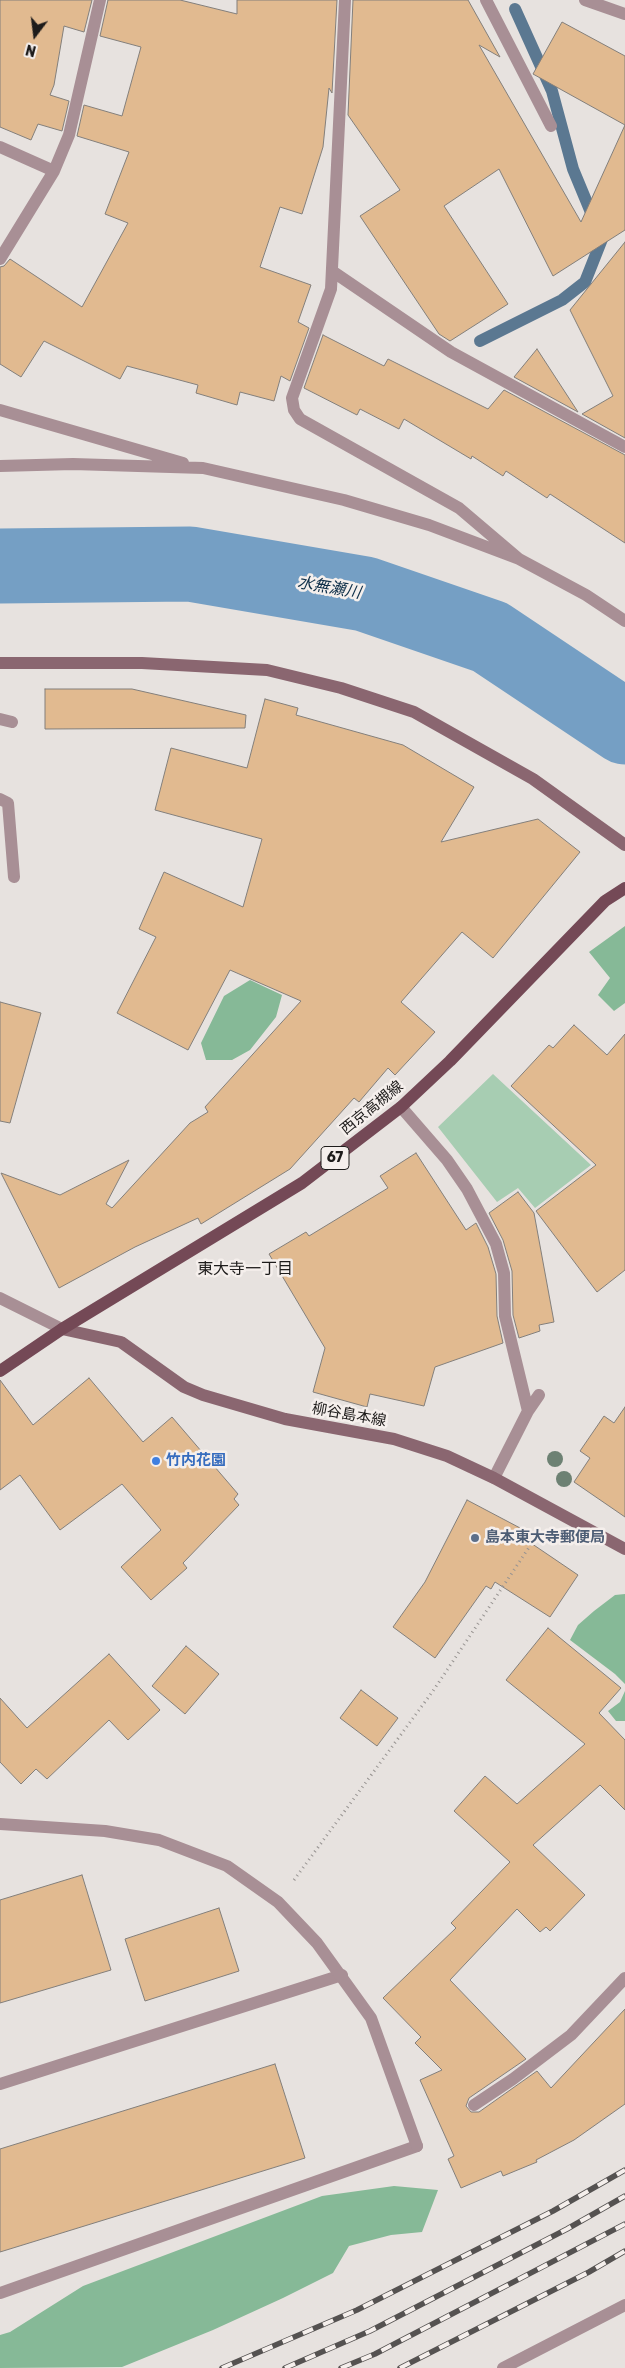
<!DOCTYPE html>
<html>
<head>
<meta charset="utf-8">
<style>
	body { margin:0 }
	#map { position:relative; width:625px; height:2368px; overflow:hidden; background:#e7e2df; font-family:Rubik,sans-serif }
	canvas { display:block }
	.north { position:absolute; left:10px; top:10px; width:50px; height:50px; -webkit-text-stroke:4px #f5efec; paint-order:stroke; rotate:195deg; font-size:14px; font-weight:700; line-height:20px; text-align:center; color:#1e1c1b }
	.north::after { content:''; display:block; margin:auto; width:18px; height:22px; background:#1e1c1b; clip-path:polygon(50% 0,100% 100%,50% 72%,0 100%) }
</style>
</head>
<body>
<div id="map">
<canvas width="625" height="2368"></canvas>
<div class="north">N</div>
</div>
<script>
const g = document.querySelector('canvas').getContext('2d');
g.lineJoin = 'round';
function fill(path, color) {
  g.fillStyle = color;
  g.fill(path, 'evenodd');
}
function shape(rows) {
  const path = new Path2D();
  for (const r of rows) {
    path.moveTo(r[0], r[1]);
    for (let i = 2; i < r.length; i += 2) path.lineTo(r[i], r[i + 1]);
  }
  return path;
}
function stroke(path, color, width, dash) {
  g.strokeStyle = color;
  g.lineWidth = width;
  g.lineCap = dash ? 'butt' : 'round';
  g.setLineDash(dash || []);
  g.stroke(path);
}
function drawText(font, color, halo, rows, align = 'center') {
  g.font = font + ' Rubik,"Noto Sans JP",sans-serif';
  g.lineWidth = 5;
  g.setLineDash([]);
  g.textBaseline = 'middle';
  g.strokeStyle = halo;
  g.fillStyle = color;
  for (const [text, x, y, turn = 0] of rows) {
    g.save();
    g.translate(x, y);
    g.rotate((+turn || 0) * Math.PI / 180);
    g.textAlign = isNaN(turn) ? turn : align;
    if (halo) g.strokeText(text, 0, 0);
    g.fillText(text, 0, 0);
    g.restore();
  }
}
fill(shape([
	[493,1074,591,1165,535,1208,518,1188,497,1202,438,1127]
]), '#a7cdb2');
fill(shape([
	[625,926,625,1003,614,1011,598,995,610,978,589,952],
	[250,980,282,995,276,1017,250,1050,232,1060,206,1060,201,1043,224,996],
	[625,1594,625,1684,615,1674,570,1640,578,1625,594,1611,615,1595],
	[625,1691,625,1721,616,1721,608,1711,620,1702],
	[394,2186,438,2190,422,2232,391,2235,349,2246,333,2273,283,2298,213,2330,122,2367,0,2368,0,2335,10,2332,83,2286,322,2196]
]), '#86b997');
stroke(shape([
	[480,341,562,300,585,282,602,239,573,169,552,91,515,9]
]), '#5b7891', 12);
stroke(shape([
	[0,566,190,564,365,594,490,637,625,727]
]), '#759fc4', 75);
const building = shape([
	[0,0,92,0,84,32,64,26,54,85,50,95,69,101,62,131,38,124,31,140,0,127,0,0],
	[108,0,180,0,237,14,237,0,337,0,332,93,329,88,323,147,302,214,280,207,260,267,311,285,298,322,309,328,290,381,281,376,274,401,240,392,237,405,196,393,198,385,127,366,120,379,44,341,21,377,0,364,0,267,4,266,10,259,82,307,128,223,105,214,129,152,77,136,84,105,122,116,141,47,100,36,108,0],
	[353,0,468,0,500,57,479,45,581,222,625,125,533,74,562,22,625,56,625,230,553,276,499,169,444,206,508,304,450,341,439,334,360,216,400,190,348,115,353,0],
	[625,242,625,438,582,414,613,396,570,310,625,242],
	[323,335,384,366,388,359,488,409,504,390,625,455,625,543,550,494,547,498,506,471,503,476,472,456,471,459,404,419,399,429,360,409,357,415,304,388,323,335],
	[537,349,578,412,514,377,537,349],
	[45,689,132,689,246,715,245,728,45,729,45,689],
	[265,699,298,708,296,715,403,745,474,787,441,842,538,819,580,852,493,958,462,932,401,1002,435,1032,395,1075,388,1068,359,1102,354,1098,290,1169,201,1224,198,1218,135,1247,59,1288,1,1173,60,1195,129,1160,106,1204,112,1208,190,1123,208,1112,205,1107,301,1001,230,970,188,1050,117,1013,156,937,139,929,164,872,243,907,262,839,155,810,171,748,247,768,265,699],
	[0,1002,41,1013,10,1123,0,1121,0,1002],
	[574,1025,607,1055,625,1034,625,1270,597,1292,536,1211,596,1165,511,1086,549,1045,553,1048,574,1025],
	[416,1153,466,1230,476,1223,488,1247,496,1274,497,1316,503,1343,435,1367,424,1406,370,1394,367,1407,313,1392,325,1348,269,1254,306,1232,309,1236,388,1188,380,1176,416,1153],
	[518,1192,534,1213,554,1322,539,1325,540,1331,519,1338,513,1315,512,1271,503,1240,489,1213,518,1192],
	[89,1378,143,1442,172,1417,238,1494,234,1499,239,1505,183,1563,187,1568,151,1600,121,1567,161,1530,122,1484,60,1530,20,1475,0,1490,0,1380,33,1425,89,1378],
	[625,1407,625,1517,574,1482,590,1458,580,1451,604,1416,614,1423,625,1407],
	[467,1500,522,1529,519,1535,578,1575,550,1617,495,1582,491,1589,486,1586,435,1658,393,1627,425,1582,467,1500],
	[548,1628,621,1688,599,1713,625,1740,625,1810,600,1785,533,1845,585,1895,550,1931,546,1927,540,1932,517,1909,450,1980,526,2059,469,2098,466,2106,471,2112,479,2112,537,2071,551,2088,625,2009,625,2104,574,2140,536,2160,537,2162,503,2176,501,2171,461,2188,448,2159,454,2156,420,2080,442,2070,415,2043,421,2037,383,1998,456,1928,451,1923,510,1862,454,1811,485,1776,517,1804,585,1744,506,1680,548,1628],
	[186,1646,219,1674,185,1714,152,1686,186,1646],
	[109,1654,160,1710,128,1740,109,1720,47,1779,36,1769,21,1784,0,1762,0,1698,27,1728,109,1654],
	[361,1690,398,1718,377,1746,340,1718,361,1690],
	[82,1875,111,1970,0,2003,0,1900,82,1875],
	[219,1908,239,1971,145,2001,125,1939,219,1908],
	[275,2064,305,2158,0,2252,0,2149,275,2064]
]);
fill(building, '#e1ba90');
stroke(building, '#837f7b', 1);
stroke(shape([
	[294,1880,433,1691,538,1534]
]), '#979391', 3, [1, 4]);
stroke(shape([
	[0,719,12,722],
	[0,799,8,803,14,877],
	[401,1107,447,1160,467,1189,496,1244,504,1273,505,1316,528,1411],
	[494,1478,528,1411,539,1395],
	[0,2084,342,1975],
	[0,2293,417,2146]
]), '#a88f95', 12);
stroke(shape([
	[345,0,331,289,292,398,294,410,300,419,459,508,519,559],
	[486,0,551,126],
	[585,0,625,14],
	[0,147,54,171],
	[0,259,54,171,69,135,100,0],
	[332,271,451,352,625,447],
	[0,410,183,463],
	[0,466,73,464,203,468,344,500,429,525,519,559,586,595,625,621],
	[0,1298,62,1329],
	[0,1824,105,1831,159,1840,227,1866,278,1902,317,1943,371,2018,417,2146],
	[474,2105,513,2079,571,2035,625,1978],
	[503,2368,625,2305]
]), '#a88f95', 12);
stroke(shape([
	[0,663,142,663,267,670,341,688,414,712,533,779,625,845],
	[62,1329,121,1342,184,1387,203,1395,285,1419,394,1439,447,1456,494,1478,625,1549]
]), '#8a6670', 12);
stroke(shape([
	[0,1371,62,1329,302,1183,401,1107,450,1061,605,901,625,888]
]), '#744956', 12);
const rail = shape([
	[222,2368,357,2310,553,2211,625,2170],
	[285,2368,370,2331,567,2229,625,2196],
	[341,2368,375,2354,625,2224],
	[400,2368,589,2272,625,2251]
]);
stroke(rail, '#555251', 5.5);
stroke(rail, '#f5efec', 4, [11]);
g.fillStyle = '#6d8173';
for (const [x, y] of [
	[555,1459],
	[564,1479]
]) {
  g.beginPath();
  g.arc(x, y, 8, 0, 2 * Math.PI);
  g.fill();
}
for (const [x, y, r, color] of [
	[156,1461,5,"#3f7fe0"],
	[475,1538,5,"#5c6f8a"]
]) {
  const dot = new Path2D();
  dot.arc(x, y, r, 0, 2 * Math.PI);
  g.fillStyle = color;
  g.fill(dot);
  stroke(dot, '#f5efec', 2);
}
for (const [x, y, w] of [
	[335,1158,28]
]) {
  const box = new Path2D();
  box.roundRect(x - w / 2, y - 11.5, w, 23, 4);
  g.fillStyle = '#f5efec';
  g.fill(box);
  stroke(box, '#1e1c1b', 1);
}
drawText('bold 14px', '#1e1c1b', null, [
	["67",335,1158]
]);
drawText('15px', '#1e1c1b', '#f5efec', [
	["西京高槻線",372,1108,-39],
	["柳谷島本線",349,1415,10]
]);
drawText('bold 15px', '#366cbe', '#f5efec', [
	["竹内花園",166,1461]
], 'left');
drawText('bold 15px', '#4e5e75', '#f5efec', [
	["島本東大寺郵便局",485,1538]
], 'left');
drawText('italic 16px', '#0e2f49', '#f5efec', [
	["水無瀬川",329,588,10]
]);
drawText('16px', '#1e1c1b', '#f5efec', [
	["東大寺一丁目",245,1269]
]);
</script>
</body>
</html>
